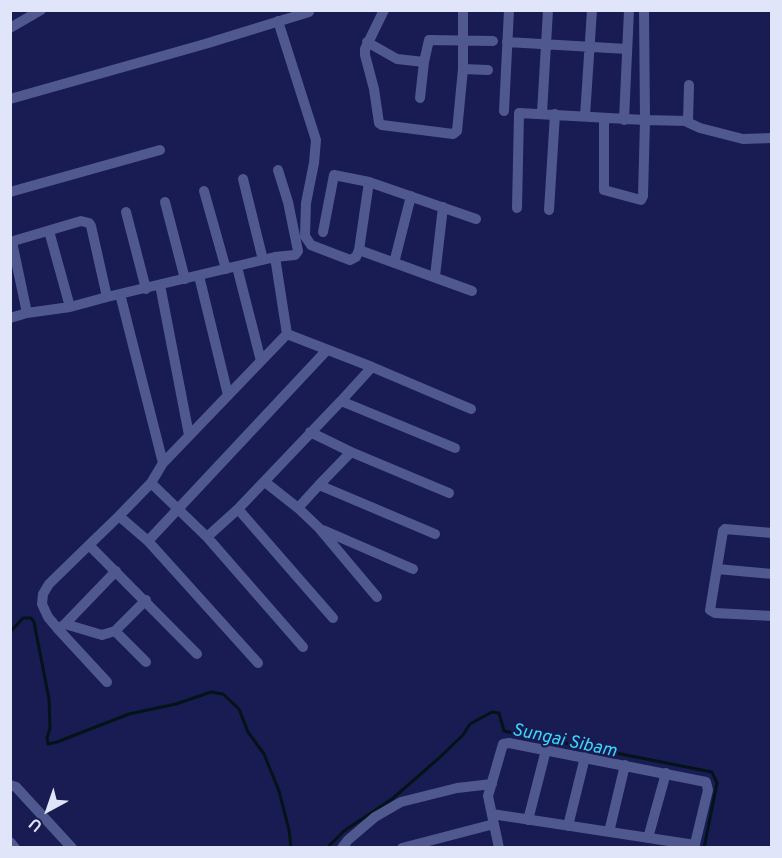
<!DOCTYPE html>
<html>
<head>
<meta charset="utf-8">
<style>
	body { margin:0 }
	#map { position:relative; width:782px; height:858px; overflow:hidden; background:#191b53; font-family:Overpass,sans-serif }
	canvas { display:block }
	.frame { position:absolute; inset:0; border:12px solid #e0e5fa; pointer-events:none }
	.north { position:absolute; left:18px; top:780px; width:60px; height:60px; -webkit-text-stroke:4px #191b53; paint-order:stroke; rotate:220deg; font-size:16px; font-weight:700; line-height:24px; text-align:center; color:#e0e5fa }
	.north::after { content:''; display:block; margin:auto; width:21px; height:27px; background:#e0e5fa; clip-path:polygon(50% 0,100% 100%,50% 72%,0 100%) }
</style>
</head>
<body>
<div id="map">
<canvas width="782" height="858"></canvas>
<div class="frame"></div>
<div class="north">U</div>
</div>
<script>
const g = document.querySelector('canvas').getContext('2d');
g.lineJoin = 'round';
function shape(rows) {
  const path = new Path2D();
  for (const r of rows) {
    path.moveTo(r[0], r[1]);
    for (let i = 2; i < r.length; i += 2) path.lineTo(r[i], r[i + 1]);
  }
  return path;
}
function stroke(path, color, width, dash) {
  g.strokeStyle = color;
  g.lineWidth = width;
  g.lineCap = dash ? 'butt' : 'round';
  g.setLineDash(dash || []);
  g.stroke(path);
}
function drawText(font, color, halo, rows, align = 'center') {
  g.font = font + ' Overpass,sans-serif';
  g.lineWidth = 4.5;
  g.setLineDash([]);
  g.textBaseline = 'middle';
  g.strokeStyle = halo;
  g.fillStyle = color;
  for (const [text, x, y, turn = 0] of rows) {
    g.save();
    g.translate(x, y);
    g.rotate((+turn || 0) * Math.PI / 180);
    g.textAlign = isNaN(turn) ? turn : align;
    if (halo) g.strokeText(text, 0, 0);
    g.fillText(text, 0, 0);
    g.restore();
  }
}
stroke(shape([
	[10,632,23,618,31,618,34,622,49,699,50,728,47,738,48,744,57,742,129,714,176,704,211,692,223,694,239,709,248,732,264,754,279,791,289,830,291,848],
	[327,848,344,831,392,799,438,759,463,735,470,724,492,712,499,713,504,731,712,772,717,783,704,848]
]), '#021418', 3);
stroke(shape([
	[384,10,365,49,365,55,374,89,379,123,382,125,453,134,457,131,463,69,463,10],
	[278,21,316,140,314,163,306,203,305,236,311,245,350,260,356,257,359,250,369,182,476,219],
	[10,28,41,10],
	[367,42,397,59,424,62],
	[507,42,627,49],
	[463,69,488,70],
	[420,98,424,62,429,40,493,41],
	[10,99,205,44,309,12],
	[504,111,509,10],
	[542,113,548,10],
	[585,116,592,10],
	[604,118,604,190,641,200,643,196,645,120,688,121,689,85],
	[624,120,629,10],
	[687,122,700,128,743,139,772,138],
	[243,179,263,260],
	[204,191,226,269],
	[10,192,160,150],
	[165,202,185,279],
	[517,208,519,113,645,120,644,10],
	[549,210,555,114],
	[126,212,146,289],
	[49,231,70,307],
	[323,232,334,175,369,182],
	[10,242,81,221,89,223,91,226,107,297,70,307,27,313,10,318],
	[12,242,27,313],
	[359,250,472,291],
	[275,257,295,255,298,251,288,202,278,170],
	[394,263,411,196],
	[237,267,261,361],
	[199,276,228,395],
	[435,276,443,207],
	[160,285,189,435],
	[120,294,163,463],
	[107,297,275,257,287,334],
	[341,401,372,367],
	[310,432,351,452],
	[265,482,298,508,319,528,377,597],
	[151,483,207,537,303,647],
	[319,485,351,452,449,493],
	[298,508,319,485,435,534],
	[238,509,333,618],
	[119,516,151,483,163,463,287,334,372,367,471,409],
	[323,530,413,569],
	[772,533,725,529,723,531,710,610,715,613,772,616],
	[207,537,238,509,341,401,455,448],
	[148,541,327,350],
	[717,569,772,574],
	[146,600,115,631,146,662],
	[65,624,116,571],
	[58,629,48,617,42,604,43,594,49,584,89,545],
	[197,654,89,545,119,516,148,541,258,663],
	[107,682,58,629,65,624,102,635,115,631],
	[10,785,16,787,72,848],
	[492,814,695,845],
	[528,820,546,750],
	[568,826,585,757],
	[609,832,625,765],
	[648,838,666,773],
	[10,842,15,848],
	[342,848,348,840,375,817,401,802,457,788,492,784],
	[402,848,494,824],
	[499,848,488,796,503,744,509,743,706,782,708,790,694,848]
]), '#4f598f', 10);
drawText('italic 18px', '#3ad9f9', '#191b53', [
	["Sungai Sibam",564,742,12]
]);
</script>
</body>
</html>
